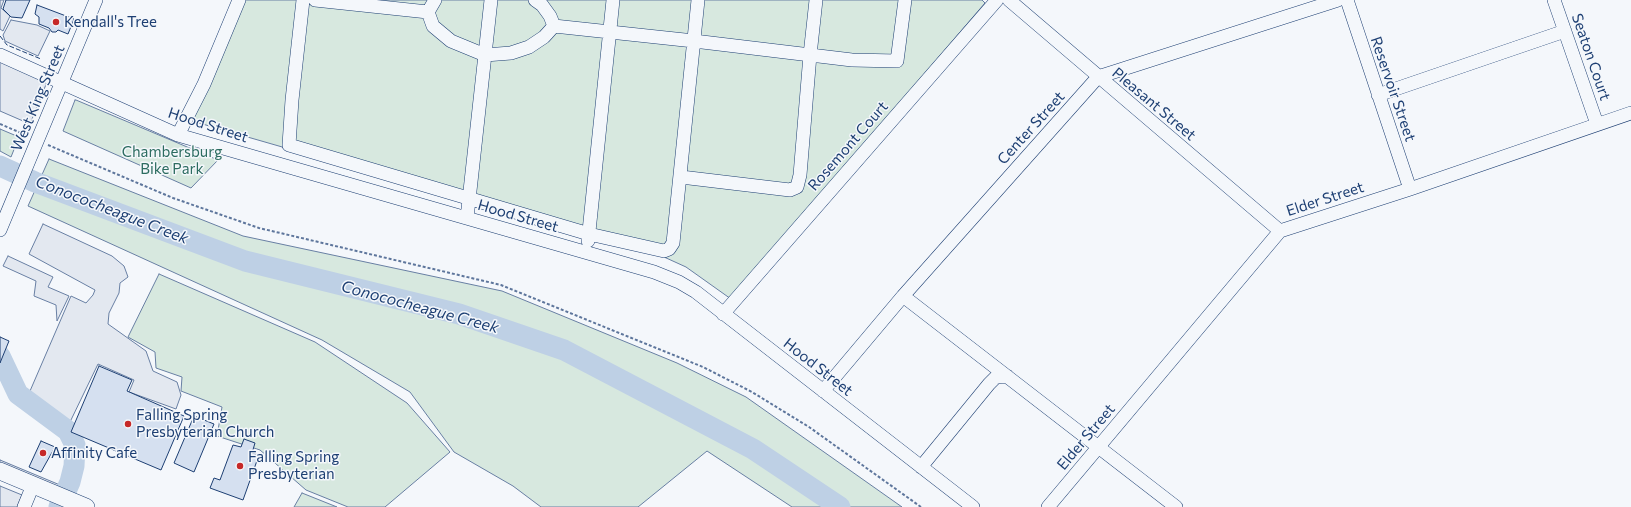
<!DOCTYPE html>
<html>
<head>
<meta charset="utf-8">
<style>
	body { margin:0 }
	canvas { display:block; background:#f4f7fb }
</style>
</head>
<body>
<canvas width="1631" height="507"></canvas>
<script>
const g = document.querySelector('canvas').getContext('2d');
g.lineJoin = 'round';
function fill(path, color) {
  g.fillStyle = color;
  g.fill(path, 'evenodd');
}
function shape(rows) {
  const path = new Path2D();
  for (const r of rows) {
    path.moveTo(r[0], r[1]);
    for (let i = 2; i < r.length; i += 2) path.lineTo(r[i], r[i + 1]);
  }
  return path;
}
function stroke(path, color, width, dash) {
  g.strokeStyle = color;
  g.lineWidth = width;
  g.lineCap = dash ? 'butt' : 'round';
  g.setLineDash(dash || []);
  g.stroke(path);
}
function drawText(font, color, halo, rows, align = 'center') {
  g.font = font + ' Commissioner,sans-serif';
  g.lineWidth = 3;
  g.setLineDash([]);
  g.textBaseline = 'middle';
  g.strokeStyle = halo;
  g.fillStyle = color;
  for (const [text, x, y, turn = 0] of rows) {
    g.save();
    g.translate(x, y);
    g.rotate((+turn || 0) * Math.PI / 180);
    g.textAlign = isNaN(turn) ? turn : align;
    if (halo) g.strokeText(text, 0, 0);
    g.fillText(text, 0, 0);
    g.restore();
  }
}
const green = shape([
	[240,0,982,0,985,3,731,299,686,267,664,257,192,121,240,0],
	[75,100,76,100,218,160,191,188,63,131,75,100],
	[0,129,19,137,11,157,0,151,0,129],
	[49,159,243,236,502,291,677,363,746,397,902,507,792,507,707,451,638,507,541,507,513,486,454,452,410,392,322,340,28,206,49,159],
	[159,274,315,342,407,403,450,452,385,507,348,507,306,490,260,450,217,436,222,407,181,391,182,377,156,368,155,352,128,337,159,274],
	[302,493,337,507,294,507,302,493]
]);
fill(green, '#d7e8df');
stroke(green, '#687fa3', 1);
const parking = shape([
	[0,0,4,0,1,8,10,16,3,31,0,29,0,0],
	[11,20,37,25,50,31,38,56,5,41,3,35,11,20],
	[0,61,47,82,30,124,0,111,0,61],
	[43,224,112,256,124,266,128,277,120,283,119,293,109,313,108,324,146,351,153,371,177,382,181,395,176,409,129,392,134,380,98,364,70,422,30,391,71,296,86,303,93,295,95,290,29,254,43,224],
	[8,256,53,277,48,287,69,296,57,321,56,305,34,296,36,281,3,266,8,256],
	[0,460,60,485,57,489,0,466,0,460],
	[0,486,22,495,17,507,0,507,0,486]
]);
fill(parking, '#e3e8f0');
stroke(parking, '#687fa3', 1);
stroke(shape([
	[0,166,35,182,245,261,459,314,564,350,753,449,840,507],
	[0,356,18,394,68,431,75,445,74,466,70,482,59,507]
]), '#bed0e5', 21);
const building = shape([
	[6,0,30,0,22,18,11,17,3,9,6,0],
	[37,5,74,19,68,34,58,30,56,32,52,32,49,28,39,24,39,17,35,14,37,5],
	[0,337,9,341,0,363,0,337],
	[99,366,132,380,127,391,184,416,161,470,71,432,99,366],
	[194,416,214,424,194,472,174,463,194,416],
	[244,439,255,443,252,453,259,455,243,500,210,488,214,478,220,480,233,445,241,447,244,439],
	[41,441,55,447,41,472,29,467,41,441]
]);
fill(building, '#d5e0f0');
stroke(building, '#1d3f73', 1);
const minor = shape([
	[303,0,292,100,289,145,589,234,664,251,669,249,673,243,698,0],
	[315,0,428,12],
	[435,0,428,12,433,26,451,41,485,55,511,53,529,47,544,37,554,26],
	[535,0,542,5,550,16,554,26],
	[1009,0,1280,231],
	[1347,0,1410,189],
	[1554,0,1597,124],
	[554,26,694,41,852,60,897,61,905,0],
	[0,55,178,135,654,272,679,282,696,292,973,507],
	[1378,95,1565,31],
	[178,135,204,84,239,0],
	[681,177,790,190,797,187,800,175,810,55,816,0],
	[467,218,491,0],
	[0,230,96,0],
	[588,241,613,0],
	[903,296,1176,507],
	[723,314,997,0],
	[823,391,903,296,1098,77,1338,0],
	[921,467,989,384,996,377,1007,376],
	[24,507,33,485],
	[1048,507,1280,231,1410,189,1631,113]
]);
const major = shape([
	[0,471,86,507]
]);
stroke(minor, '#1d3f73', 14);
stroke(major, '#1d3f73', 18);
stroke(shape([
	[0,124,26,135],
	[48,145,173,198,259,228,501,285,703,367,752,392,809,427,921,507]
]), '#5e769c', 2, [3, 2]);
stroke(minor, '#f4f7fb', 13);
stroke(major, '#f4f7fb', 17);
stroke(shape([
	[0,36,7,45,41,59]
]), '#1d3f73', 1, [5, 2]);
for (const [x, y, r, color] of [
	[56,22,4,"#c62828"],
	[128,424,4,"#c62828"],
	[43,453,4,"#c62828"],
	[240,466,4,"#c62828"]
]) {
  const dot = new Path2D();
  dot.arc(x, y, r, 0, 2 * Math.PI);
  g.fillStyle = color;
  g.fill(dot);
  stroke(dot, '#f4f7fb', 1.5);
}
drawText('15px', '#1d3f73', '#f4f7fb', [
	["Kendall's Tree",64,22],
	["Falling Spring",136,415],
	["Presbyterian Church",136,432],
	["Affinity Cafe",51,453],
	["Falling Spring",248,457],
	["Presbyterian",248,474]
], 'left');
drawText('15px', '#1d3f73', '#f4f7fb', [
	["Seaton Court",1591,57,71],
	["Reservoir Street",1393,89,71],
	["West King Street",38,98,-67],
	["Pleasant Street",1154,104,40],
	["Hood Street",208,125,18],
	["Center Street",1031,128,-48],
	["Rosemont Court",848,146,-49],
	["Elder Street",1325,199,-18],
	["Hood Street",518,216,16],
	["Hood Street",818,367,38],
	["Elder Street",1086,437,-50]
]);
drawText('15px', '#2c6c60', '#f4f7fb', [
	["Chambersburg",172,152],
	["Bike Park",172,169]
]);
drawText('italic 16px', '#1d3f73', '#f4f7fb', [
	["Conococheague Creek",112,210,21],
	["Conococheague Creek",420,307,15]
]);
</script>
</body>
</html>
